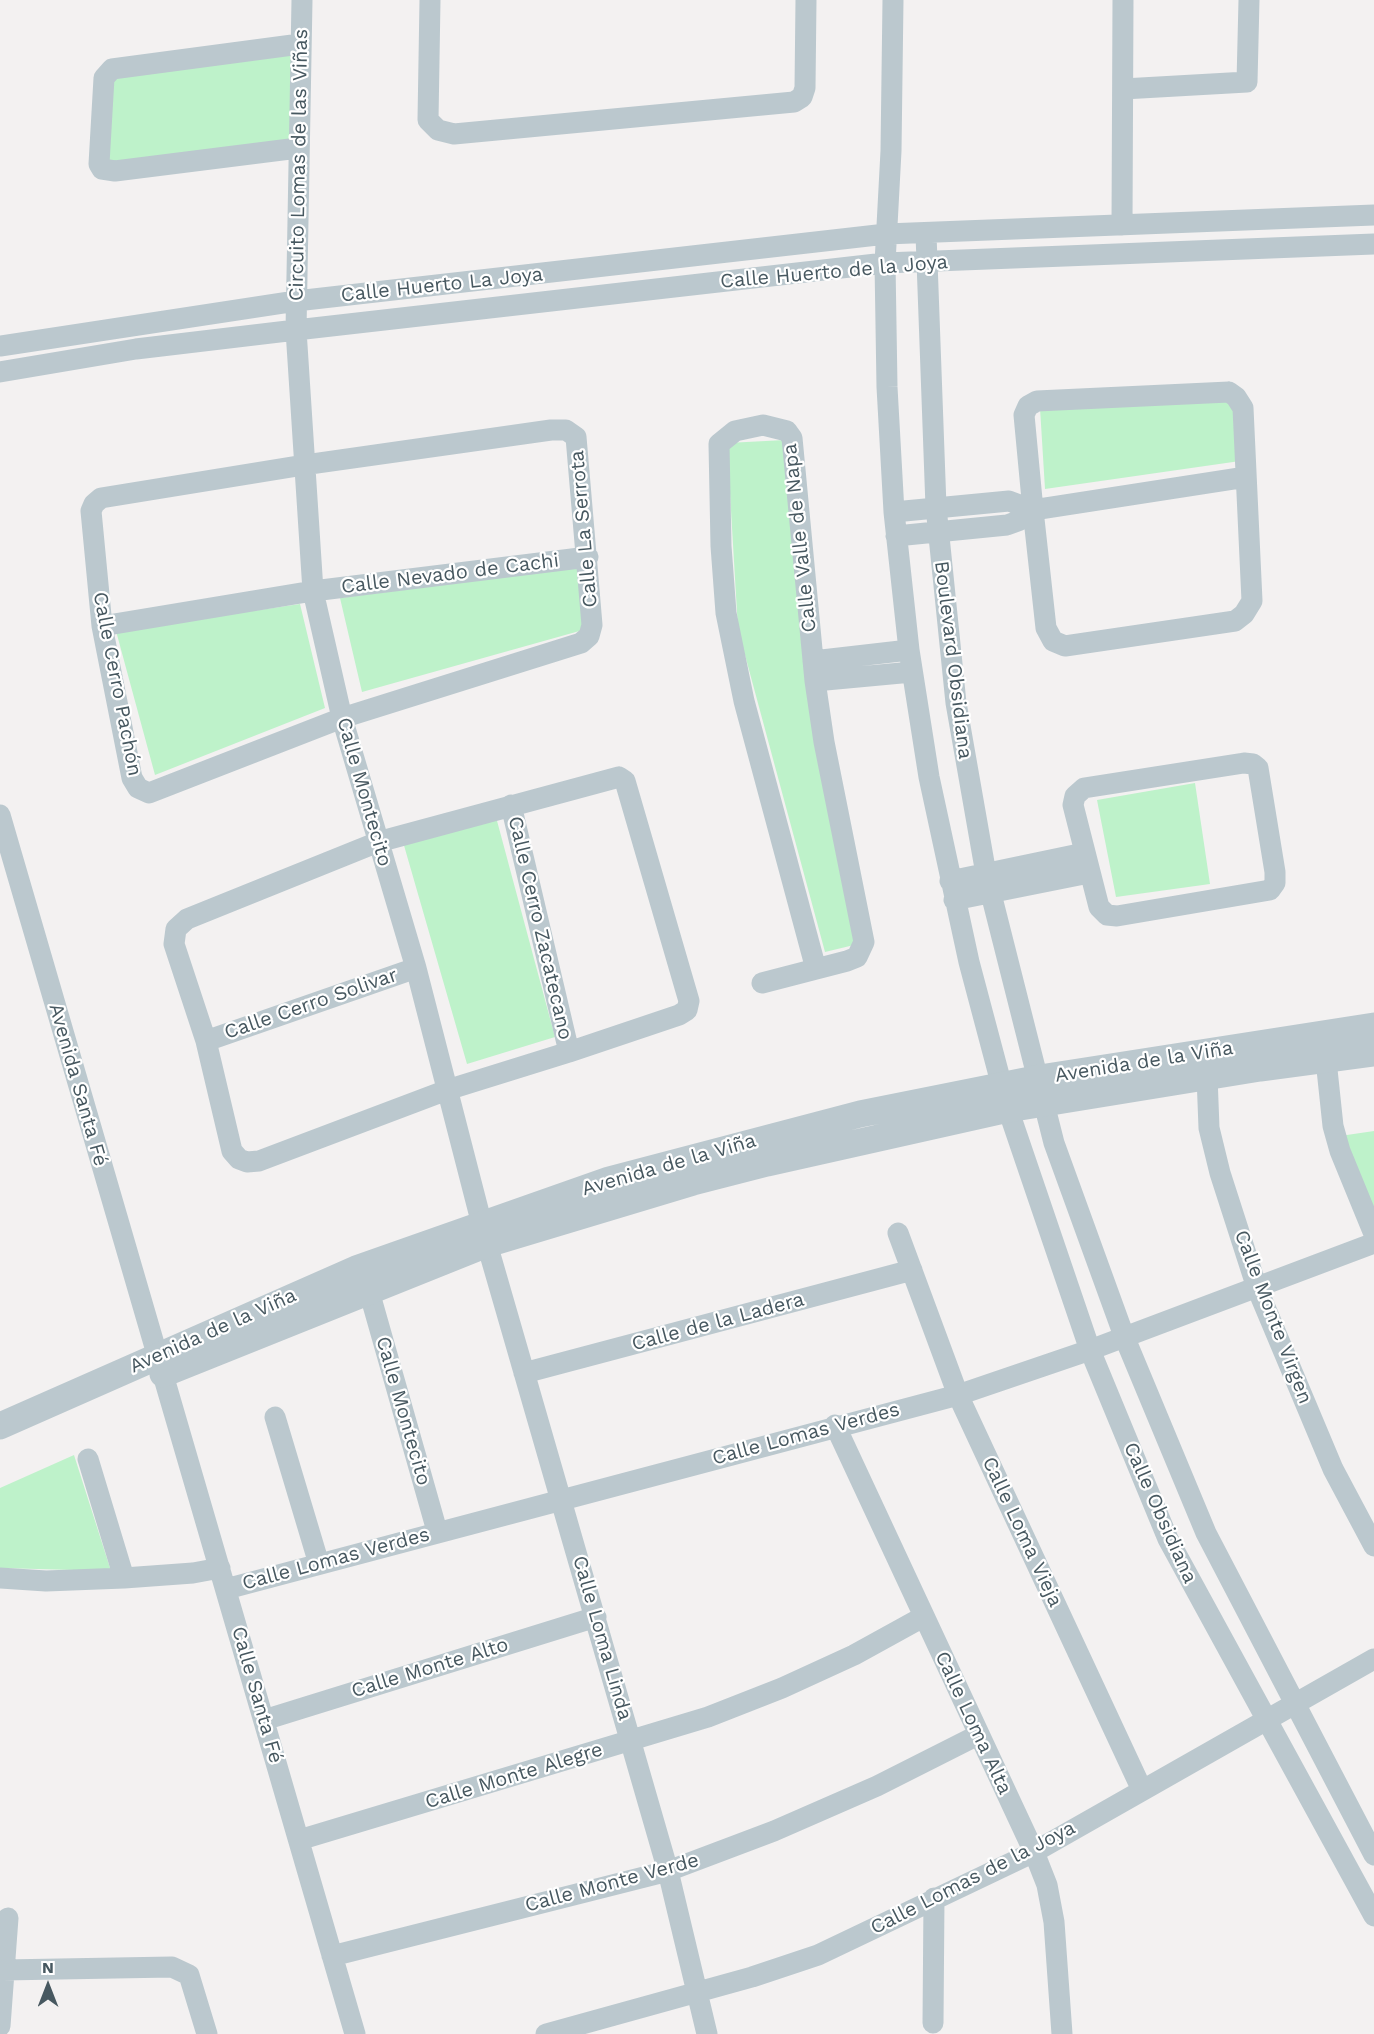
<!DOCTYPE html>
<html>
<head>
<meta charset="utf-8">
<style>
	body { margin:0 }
	#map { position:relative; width:1374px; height:2034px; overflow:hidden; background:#f3f1f1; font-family:"Work Sans",sans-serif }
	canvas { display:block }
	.north { position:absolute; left:18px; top:1956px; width:60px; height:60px; -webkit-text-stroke:4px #fff; paint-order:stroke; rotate:0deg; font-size:16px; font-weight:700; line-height:24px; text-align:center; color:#475860 }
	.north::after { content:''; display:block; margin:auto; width:21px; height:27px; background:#475860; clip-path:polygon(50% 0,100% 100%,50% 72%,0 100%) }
</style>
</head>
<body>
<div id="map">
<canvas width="1374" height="2034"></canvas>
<div class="north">N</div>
</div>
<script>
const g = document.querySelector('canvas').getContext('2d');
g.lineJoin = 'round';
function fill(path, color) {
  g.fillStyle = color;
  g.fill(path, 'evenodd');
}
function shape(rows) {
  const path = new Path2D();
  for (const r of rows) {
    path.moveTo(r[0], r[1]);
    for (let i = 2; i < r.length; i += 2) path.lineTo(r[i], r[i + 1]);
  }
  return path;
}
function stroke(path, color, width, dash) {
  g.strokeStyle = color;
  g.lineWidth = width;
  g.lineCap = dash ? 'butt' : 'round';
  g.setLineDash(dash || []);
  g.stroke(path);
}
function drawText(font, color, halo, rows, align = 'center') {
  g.font = font + ' "Work Sans",sans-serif';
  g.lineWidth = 4.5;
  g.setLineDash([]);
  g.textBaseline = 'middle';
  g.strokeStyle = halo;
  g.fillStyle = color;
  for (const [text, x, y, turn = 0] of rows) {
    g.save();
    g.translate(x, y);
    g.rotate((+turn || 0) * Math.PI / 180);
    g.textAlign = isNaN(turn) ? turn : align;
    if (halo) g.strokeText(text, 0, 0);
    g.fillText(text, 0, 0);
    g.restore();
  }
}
fill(shape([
	[295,50,290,141,105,166,111,75],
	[1236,401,1240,461,1045,489,1040,408],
	[785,440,854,945,825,952,738,629,727,443],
	[579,567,583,630,362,692,340,598],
	[300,604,325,708,155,775,116,631],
	[1195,783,1210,884,1116,897,1097,800],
	[496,817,555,1037,467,1064,403,842],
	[1374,1131,1374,1220,1340,1136],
	[74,1455,111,1571,0,1568,0,1488]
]), '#bef2ca');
stroke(shape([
	[302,0,296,330,313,591,342,718,416,968,487,1244,668,1871,707,2034],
	[430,0,428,120,438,130,454,134,794,102,802,97,805,88,806,0],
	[893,0,891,151,885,263,887,387,894,512,909,650,929,777,969,962,1008,1109,1090,1350,1168,1539,1374,1916],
	[1123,89,1247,82,1249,0],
	[298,148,115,171,102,169,99,164,104,78,112,69,300,44],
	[1122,225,1123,0],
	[926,234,936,507,956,703,986,874,1054,1143,1124,1336,1206,1533,1374,1855],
	[0,346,296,301,886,234,1374,215],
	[0,372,136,349,296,330,885,263,1374,244],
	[1229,392,1236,397,1243,408,1252,601,1244,614,1235,621,1065,646,1053,641,1046,628,1033,510,1024,415,1028,406,1037,401,1229,392],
	[551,430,566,430,576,437,592,625,589,636,581,643,342,718,149,793,138,788,132,778,102,626,91,511,94,504,101,498,304,465,551,430],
	[894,512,1009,501,1033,510],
	[896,536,1007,525,1018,521,1033,510,1246,477],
	[102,626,313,591,588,557],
	[813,661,909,650],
	[815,681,912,672],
	[1244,763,1253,764,1258,768,1275,872,1275,883,1270,890,1117,916,1107,915,1099,907,1073,805,1075,796,1084,788,1244,763],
	[619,777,625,781,689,1001,687,1010,679,1015,569,1052,447,1090,259,1161,247,1162,239,1159,232,1151,206,1041,174,944,176,929,187,919,378,842,619,777],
	[511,805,569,1052],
	[0,815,355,2034],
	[950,881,1084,853],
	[954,900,1089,873],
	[762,983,816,969,847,961,857,957,864,942,824,742,815,681,792,438,787,431,763,425,735,431,719,444,721,546,726,613,744,701,816,969],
	[206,1041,416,968],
	[1326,1060,1333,1126,1340,1151,1374,1234],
	[1207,1076,1209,1128,1220,1173,1257,1288,1333,1469,1374,1546],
	[898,1233,958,1395,1142,1790],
	[369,1291,437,1531],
	[524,1373,912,1270],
	[275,1417,319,1564],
	[835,1425,1034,1852,1047,1885,1054,1922,1062,2034],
	[88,1459,124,1578],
	[0,1578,46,1581,124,1578,193,1573,220,1568],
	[226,1589,958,1395,1090,1350,1374,1243],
	[264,1720,596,1617],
	[299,1840,708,1717,782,1688,854,1655,923,1617],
	[332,1956,668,1871,774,1831,877,1786,978,1735],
	[3,1970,172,1967,189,1975,207,2034],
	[933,2023,934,1898],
	[0,2026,8,1918],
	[546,2034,752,1977,818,1955,1034,1852,1374,1659]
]), '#bbc8ce', 21);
stroke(shape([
	[163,1374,487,1244,693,1182,767,1163,1008,1109,1260,1068,1374,1053],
	[0,1426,356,1269,609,1180,860,1114,1040,1078,1374,1026]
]), '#bbc8ce', 27);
drawText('20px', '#475860', '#fff', [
	["Circuito Lomas de las Viñas",299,165,-89],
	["Calle Huerto de la Joya",834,272,-5],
	["Calle Huerto La Joya",442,285,-6],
	["Calle La Serrota",584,529,-95],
	["Calle Valle de Napa",800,538,-96],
	["Calle Nevado de Cachi",450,574,-7],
	["Boulevard Obsidiana",953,660,83],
	["Calle Cerro Pachón",117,684,79],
	["Calle Montecito",364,792,74],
	["Calle Cerro Zacatecano",540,928,77],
	["Calle Cerro Solivar",311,1004,-19],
	["Avenida de la Viña",1144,1062,-9],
	["Avenida Santa Fé",78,1085,74],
	["Avenida de la Viña",669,1165,-16],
	["Calle Monte Virgen",1273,1317,69],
	["Calle de la Ladera",718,1322,-15],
	["Avenida de la Viña",213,1331,-24],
	["Calle Montecito",403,1411,74],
	["Calle Lomas Verdes",806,1434,-15],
	["Calle Obsidiana",1160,1513,66],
	["Calle Loma Vieja",1022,1532,65],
	["Calle Lomas Verdes",336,1559,-15],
	["Calle Loma Linda",602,1638,74],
	["Calle Monte Alto",430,1668,-17],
	["Calle Santa Fé",257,1695,74],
	["Calle Loma Alta",973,1723,65],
	["Calle Monte Alegre",514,1776,-17],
	["Calle Lomas de la Joya",973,1878,-27],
	["Calle Monte Verde",612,1883,-15]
]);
</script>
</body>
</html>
